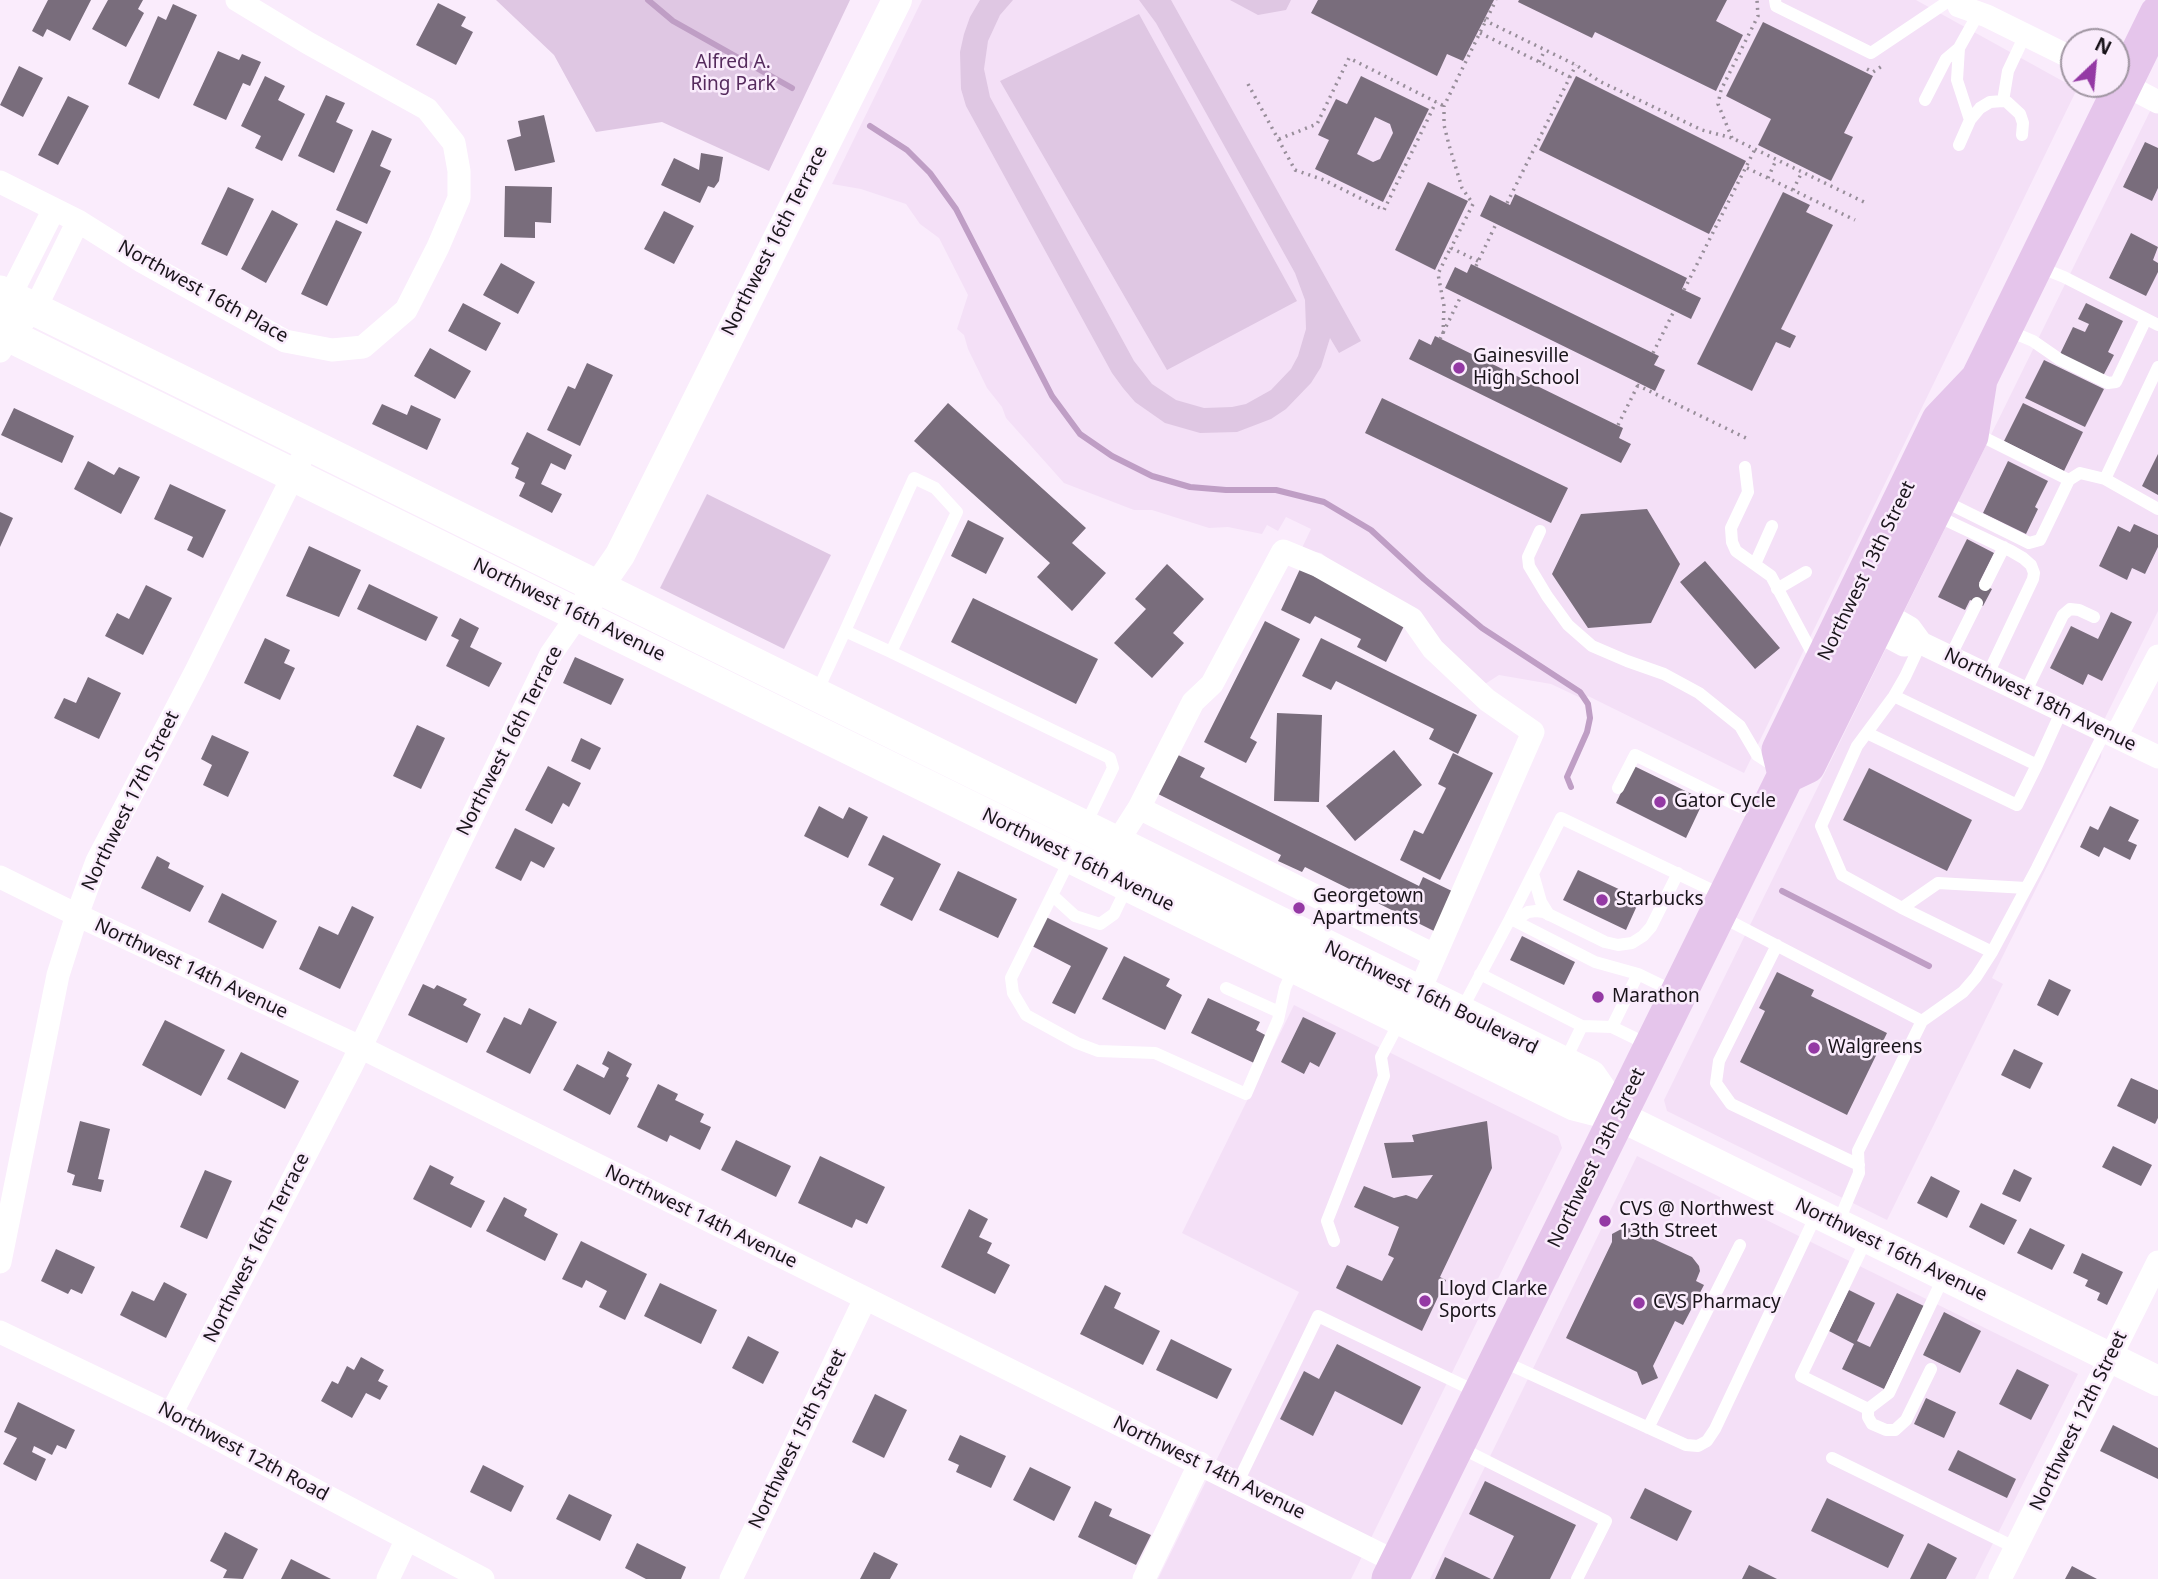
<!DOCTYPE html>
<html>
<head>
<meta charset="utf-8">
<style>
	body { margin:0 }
	#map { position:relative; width:2158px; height:1579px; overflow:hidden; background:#faecfc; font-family:"Noto Sans",sans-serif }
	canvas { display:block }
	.north { position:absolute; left:2060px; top:28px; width:70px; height:70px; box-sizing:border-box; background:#faecfc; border:2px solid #a096a2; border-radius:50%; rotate:26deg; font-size:19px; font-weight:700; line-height:28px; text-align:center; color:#19141a }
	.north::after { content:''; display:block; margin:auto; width:24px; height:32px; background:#9439a4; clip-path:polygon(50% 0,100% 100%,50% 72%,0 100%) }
</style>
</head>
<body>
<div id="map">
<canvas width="2158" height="1579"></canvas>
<div class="north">N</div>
</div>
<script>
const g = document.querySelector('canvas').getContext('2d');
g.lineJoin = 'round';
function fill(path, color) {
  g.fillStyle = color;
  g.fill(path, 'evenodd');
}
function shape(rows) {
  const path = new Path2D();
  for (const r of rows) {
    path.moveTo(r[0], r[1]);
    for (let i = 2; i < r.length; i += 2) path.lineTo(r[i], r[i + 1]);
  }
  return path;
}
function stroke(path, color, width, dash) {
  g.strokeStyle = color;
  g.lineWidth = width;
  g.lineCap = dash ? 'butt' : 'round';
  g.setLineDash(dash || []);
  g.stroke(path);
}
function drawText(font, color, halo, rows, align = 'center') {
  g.font = font + ' "Noto Sans",sans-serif';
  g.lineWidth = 5;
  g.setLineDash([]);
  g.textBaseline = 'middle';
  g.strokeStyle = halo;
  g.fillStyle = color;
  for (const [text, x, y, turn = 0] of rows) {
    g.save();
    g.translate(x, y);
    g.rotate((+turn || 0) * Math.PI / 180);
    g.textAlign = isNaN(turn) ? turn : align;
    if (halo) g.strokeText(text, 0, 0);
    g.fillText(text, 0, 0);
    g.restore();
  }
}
fill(shape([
	[922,0,1916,0,2077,89,1744,773,1588,696,1585,700,1551,684,1499,675,1485,684,1321,553,1301,550,1311,529,1286,517,1278,531,1267,525,1262,534,1228,527,1209,528,1152,510,1134,510,1064,483,1006,418,1002,407,987,388,968,349,964,335,957,329,968,295,939,238,920,224,906,204,861,189,832,184],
	[2158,95,2158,611,2105,718,2101,757,1992,978,2003,984,1887,1220,1667,1111,1664,1100],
	[1294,1005,1558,1136,1562,1148,1351,1579,1158,1579,1299,1292,1182,1233],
	[1637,1156,2078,1374,1975,1579,1430,1579]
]), '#f4e0f7');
fill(shape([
	[496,0,850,0,769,171,662,122,596,132,554,55],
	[980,0,1013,0,1000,15,988,41,984,69,990,97,1134,361,1152,384,1176,400,1204,408,1232,407,1246,404,1271,390,1291,369,1298,356,1306,329,1305,300,1295,273,1156,23,1139,0,1171,0,1361,341,1339,353,1330,338,1321,367,1311,383,1286,409,1271,419,1237,432,1200,433,1165,423,1135,402,1123,388,1112,373,966,106,961,89,960,52,964,34,970,17],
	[1230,0,1291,0,1286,10,1258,15],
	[1139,14,1297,301,1167,370,1000,81],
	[707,494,831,555,784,649,660,588]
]), '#dfc7e3');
stroke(shape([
	[648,0,673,21,792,88],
	[870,126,907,150,930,173,956,209,1052,396,1080,434,1112,456,1152,476,1190,487,1226,490,1276,490,1324,502,1371,530,1424,579,1482,628,1580,692,1588,704,1590,718,1587,732,1567,777,1571,787],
	[1782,891,1929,966]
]), '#bf9ec5', 6);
fill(shape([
	[48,0,91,0,70,41,47,29,43,37,32,31],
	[108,0,143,0,138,9,144,13,126,47,92,29],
	[1318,0,1494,0,1463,61,1447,54,1437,76,1311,13],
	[1519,0,1727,0,1716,21,1743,35,1716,91,1595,32,1592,38,1518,2],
	[438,3,466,17,461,26,473,32,456,65,416,45],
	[173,4,197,15,159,99,128,84,158,16,166,20],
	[1763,22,1873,76,1844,133,1853,137,1831,181,1758,145,1771,119,1726,96],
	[218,51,239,60,242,54,261,62,250,86,243,83,226,120,193,105],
	[19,66,43,78,23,117,0,105],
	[265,76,285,86,278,100,305,114,282,161,255,148,261,136,241,126],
	[1361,76,1429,109,1383,202,1315,169,1329,140,1318,135,1336,99,1347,104],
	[1375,117,1390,124,1393,133,1380,159,1373,162,1357,154],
	[1576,76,1746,161,1709,234,1539,150],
	[326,95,345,103,336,122,353,130,334,173,298,156],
	[68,96,89,106,58,165,38,155],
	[544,115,555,162,515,171,507,140,521,136,518,121],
	[372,130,392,139,380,166,391,171,367,224,336,210],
	[2145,142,2158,148,2158,188,2152,201,2123,187],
	[701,153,723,157,719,181,714,188,708,186,700,203,661,185,674,158,699,170],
	[1428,182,1468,201,1435,270,1395,250],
	[505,186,552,187,551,223,535,222,535,238,504,237],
	[228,187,254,199,227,256,201,244],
	[1783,192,1810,205,1806,212,1833,225,1781,329,1796,336,1790,348,1776,342,1752,391,1697,364],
	[1515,194,1687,278,1682,289,1701,298,1691,319,1480,216,1490,195,1510,205],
	[272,210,298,224,266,283,241,269],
	[664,211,694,226,674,264,644,249],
	[336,220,362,232,327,306,301,294],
	[2131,233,2158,247,2153,260,2158,263,2158,272,2146,296,2109,278],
	[501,263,535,282,518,314,483,295],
	[1471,264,1659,356,1654,365,1665,370,1655,391,1445,288,1455,267,1467,273],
	[463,303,501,323,486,351,448,331],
	[2086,303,2123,321,2108,352,2114,355,2103,376,2060,354,2073,327,2085,332,2089,324,2078,319],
	[1435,336,1623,428,1619,438,1631,444,1621,463,1409,359,1419,339,1431,345],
	[430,348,471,371,455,399,414,376],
	[2044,360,2104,389,2085,427,2025,398],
	[587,363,613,375,580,446,547,430,568,386,575,389],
	[1382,398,1568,488,1551,523,1365,433],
	[948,403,1086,528,1072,543,1106,573,1072,611,1037,577,1050,563,914,441],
	[2023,403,2083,432,2064,471,2004,441],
	[382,404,407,415,411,405,441,419,427,450,372,424],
	[14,408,74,436,62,463,1,435],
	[527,432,572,455,565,470,551,463,541,484,562,494,552,513,519,496,525,483,515,478,519,468,511,464],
	[2158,454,2158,495,2142,486],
	[88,461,114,475,119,467,140,477,121,514,74,489],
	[2008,461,2048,481,2035,507,2038,509,2026,534,1983,513],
	[170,484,226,510,203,558,187,550,193,537,154,519],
	[1647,509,1680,564,1651,623,1588,628,1552,574,1581,514],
	[0,512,13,518,0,547],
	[968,520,1004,538,986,574,951,556],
	[2134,524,2158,535,2158,547,2145,574,2132,568,2127,580,2099,566,2118,526,2130,532],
	[1967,539,1994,553,1979,583,1992,589,1983,606,1970,600,1965,610,1938,597],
	[309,546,361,570,339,617,286,596],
	[1705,561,1780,648,1755,669,1680,582],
	[1167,564,1204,599,1173,633,1184,643,1152,678,1114,643,1146,609,1135,599],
	[1300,569,1406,622,1386,662,1357,647,1361,639,1315,616,1310,624,1281,610],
	[369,584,438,617,426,641,357,609],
	[146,585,172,598,143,655,105,636,117,613,129,619],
	[973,598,1098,659,1076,704,951,642],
	[2111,612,2132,622,2102,681,2088,674,2083,685,2050,668,2071,626,2098,639],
	[460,618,479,628,470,647,502,663,489,687,446,666,459,640,451,636],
	[1265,621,1300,639,1250,738,1257,742,1246,763,1204,742],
	[265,638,290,650,284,663,295,668,280,700,244,683],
	[1321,638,1477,715,1458,754,1429,739,1434,729,1336,681,1331,690,1302,676],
	[575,657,624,679,611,705,563,683],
	[88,677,121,693,99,739,54,718,64,698,76,703],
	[1277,713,1322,715,1319,802,1274,801],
	[417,725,445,738,421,789,393,776],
	[212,735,249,752,228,797,203,785,212,765,201,759],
	[581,738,601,748,590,770,571,761],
	[1394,750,1422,785,1355,841,1326,806],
	[1174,753,1205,768,1200,777,1419,886,1423,877,1454,892,1434,931,1305,867,1302,872,1278,861,1281,855,1154,792],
	[1453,753,1493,773,1440,880,1400,860,1414,830,1423,834,1446,788,1438,784],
	[548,766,581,783,569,807,563,803,552,824,525,810],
	[1634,766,1704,800,1686,838,1616,803],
	[1869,768,1972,820,1947,871,1843,820],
	[819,806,843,819,849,807,868,817,848,858,804,836],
	[2110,806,2139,820,2128,841,2137,845,2130,860,2104,847,2099,857,2080,847,2090,826,2098,830],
	[515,828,555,848,544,868,531,861,521,881,495,868],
	[883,835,941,864,912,921,880,905,894,878,868,865],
	[157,856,170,863,168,868,204,886,190,912,141,888],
	[1578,870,1640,899,1626,930,1563,900],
	[958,871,1017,899,998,938,939,910],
	[222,893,277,921,263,949,208,922],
	[352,906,374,917,340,989,299,969,319,926,338,935],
	[1046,917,1108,948,1075,1014,1052,1003,1071,966,1032,946],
	[1522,936,1575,962,1564,985,1510,960],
	[1124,956,1170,979,1166,986,1182,995,1165,1030,1102,999],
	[1777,972,1814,990,1811,996,1887,1033,1847,1115,1740,1062,1765,1011,1759,1008],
	[2049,979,2071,990,2058,1016,2037,1005],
	[423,984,434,989,437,985,467,999,463,1005,481,1014,467,1043,408,1015],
	[1208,998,1260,1022,1256,1030,1267,1036,1254,1063,1191,1033],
	[529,1008,557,1022,530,1074,486,1052,504,1017,521,1025],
	[1303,1017,1336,1033,1319,1067,1310,1062,1304,1074,1281,1062],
	[165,1020,225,1050,201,1096,142,1065],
	[2014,1049,2043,1063,2030,1089,2001,1075],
	[608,1051,632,1064,626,1076,629,1078,610,1115,563,1090,577,1064,604,1078,609,1068,602,1064],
	[241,1052,299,1081,285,1109,227,1079],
	[2131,1078,2158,1090,2158,1118,2155,1124,2117,1106],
	[658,1084,678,1094,675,1100,704,1114,700,1122,711,1127,700,1150,670,1135,667,1142,637,1127],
	[80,1121,110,1129,98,1179,104,1180,101,1192,72,1185,75,1175,67,1172],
	[1487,1121,1492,1168,1440,1277,1446,1280,1422,1331,1336,1288,1347,1265,1382,1281,1394,1258,1388,1255,1399,1227,1354,1207,1364,1186,1394,1198,1406,1195,1417,1199,1433,1175,1392,1178,1384,1143,1414,1142,1412,1135],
	[736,1140,791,1166,776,1197,721,1170],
	[2113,1146,2152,1165,2141,1186,2102,1167],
	[820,1156,885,1187,867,1224,856,1219,852,1228,798,1203],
	[430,1165,454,1177,450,1184,485,1201,471,1228,413,1199],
	[2014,1169,2032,1178,2020,1202,2002,1194],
	[205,1170,232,1181,207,1239,180,1227],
	[1931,1176,1960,1191,1947,1218,1917,1203],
	[504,1197,527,1209,524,1216,558,1234,545,1261,486,1231],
	[1981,1203,2017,1220,2004,1245,1969,1227],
	[969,1209,988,1219,979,1237,992,1243,987,1253,1010,1265,995,1294,941,1267],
	[1625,1227,1634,1230,1692,1257,1699,1266,1700,1271,1696,1281,1704,1285,1683,1325,1675,1321,1653,1366,1658,1378,1642,1385,1637,1372,1566,1338,1612,1242,1612,1234],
	[2030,1228,2065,1245,2052,1270,2017,1253],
	[581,1241,647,1274,625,1320,599,1307,607,1291,586,1280,582,1288,562,1279],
	[56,1249,95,1267,82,1294,71,1289,68,1294,41,1281],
	[2082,1253,2123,1272,2107,1305,2097,1300,2100,1293,2085,1286,2088,1280,2073,1273],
	[164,1282,187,1294,166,1338,120,1315,132,1291,154,1301],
	[660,1283,717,1310,701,1344,644,1316],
	[1105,1285,1121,1293,1114,1308,1160,1331,1143,1365,1080,1334],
	[1849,1290,1875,1303,1857,1341,1870,1347,1897,1293,1924,1306,1884,1389,1842,1369,1854,1344,1829,1331],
	[1944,1312,1981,1331,1960,1373,1923,1355],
	[748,1336,779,1352,763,1384,732,1368],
	[1171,1339,1232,1369,1217,1399,1156,1370],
	[1337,1344,1421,1387,1402,1425,1335,1391,1313,1436,1280,1419,1304,1371,1319,1379],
	[361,1357,384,1370,378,1381,388,1386,380,1400,366,1393,352,1418,321,1401,332,1381,338,1384,347,1366,354,1370],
	[2017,1369,2049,1385,2031,1420,1999,1404],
	[875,1394,907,1410,884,1458,852,1442],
	[1926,1398,1956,1412,1944,1438,1914,1424],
	[18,1402,75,1430,66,1449,57,1445,52,1455,34,1446,32,1452,46,1459,36,1481,3,1464,17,1438,4,1432],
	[2113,1425,2158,1448,2158,1479,2100,1451],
	[960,1435,1006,1456,991,1488,956,1472,959,1465,948,1460],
	[1958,1450,2016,1479,2007,1498,1948,1470],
	[483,1465,524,1486,511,1512,470,1492],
	[1030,1467,1071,1487,1054,1521,1013,1500],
	[1485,1481,1576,1525,1550,1579,1493,1579,1514,1536,1469,1514],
	[1645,1488,1692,1511,1677,1541,1630,1518],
	[569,1494,612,1515,600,1541,556,1519],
	[1827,1498,1904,1535,1888,1568,1811,1531],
	[1095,1501,1112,1509,1109,1516,1151,1535,1136,1565,1078,1537],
	[225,1532,258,1549,243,1579,223,1578,227,1570,210,1561],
	[637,1543,686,1567,681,1579,646,1579,625,1568],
	[1928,1543,1957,1558,1946,1579,1910,1579],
	[874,1552,898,1564,890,1579,860,1579],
	[1445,1557,1491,1579,1435,1579],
	[291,1559,331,1579,281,1579],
	[1749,1565,1777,1579,1742,1579],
	[2072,1566,2097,1579,2065,1579]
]), '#796d7c');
stroke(shape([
	[1484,20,1576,65,1599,81,1702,130,1732,138,1864,202],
	[1480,33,1570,77],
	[1539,62,1545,50],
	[1867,69,1873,72,1882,66],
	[1248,84,1295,170,1324,180,1384,210,1436,102],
	[1732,138,1718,104,1721,90,1758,16,1757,0],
	[1279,139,1317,124,1349,58,1444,106],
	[1747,168,1855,220],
	[1768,178,1776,160],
	[1793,190,1802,172],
	[1507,203,1576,65],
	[1478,261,1451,248,1473,204,1462,188,1449,145,1444,125,1444,106,1496,0],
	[1476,266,1496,224],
	[1684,290,1755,149],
	[1443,334,1444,306,1438,274,1450,249],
	[1440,339,1461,296],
	[1653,353,1674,311],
	[1637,385,1748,439],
	[1618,425,1639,383]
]), '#988e9a', 3.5, [2, 5]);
stroke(shape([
	[1775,0,1776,6,1871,53,1950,0],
	[1959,48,1957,80,1970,120],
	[1925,100,1946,59,1959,48,1978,14],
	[2003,101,2008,71,2025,35],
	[1959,145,1970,120,1980,108,1990,102,2003,101,2007,102,2020,114,2023,123,2022,135],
	[2039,267,2064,277,2158,325],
	[2007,330,2033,341,2059,359,2108,383,2116,382,2146,319],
	[1973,436,1985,438,2069,480],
	[1745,467,1748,492,1731,528,1732,542,1736,551,1771,576,1816,660],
	[2105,479,2158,367],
	[1942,500,2029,543,2040,540,2069,480,2080,473,2105,479,2158,509],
	[1933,514,2011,551,2023,558,2031,565,2034,573,2033,579,1988,674],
	[1540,531,1528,557,1529,566,1547,596,1568,625,1592,646,1627,661,1664,674,1699,693,1740,726,1757,755,1777,768],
	[1755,564,1772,526],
	[1985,585,2004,547],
	[1777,589,1806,572],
	[1921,643,1905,677,1894,696,1857,746,1821,826,1842,875,1902,908,1992,952],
	[891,652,1110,758,1113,768,1085,826],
	[1950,657,1977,603],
	[2025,693,2063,615,2070,609,2079,610,2094,617],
	[816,694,822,681,845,631,914,478,935,488,957,512,891,652,845,631],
	[1894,696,2037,765,2062,710],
	[1867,733,2017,805,2037,765],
	[1618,788,1635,755,1761,817],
	[1071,857,1011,978,1013,993,1026,1015,1077,1043,1098,1051,1155,1053,1246,1094,1278,1020,1285,988,1294,968],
	[1533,874,1541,902,1549,915],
	[1052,895,1075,916,1100,924,1114,914,1127,887],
	[1902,908,1938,883,2026,888],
	[1720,916,1922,1021,1858,1151,1859,1173,1838,1223],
	[1510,919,1517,919,1528,912,1536,911,1544,912,1605,942,1618,945,1632,943,1643,936,1651,927,1678,873],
	[1511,919,1595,962,1638,974],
	[1777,945,1719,1061,1716,1083,1731,1104,1859,1165],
	[1480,974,1582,1026,1565,1061],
	[1226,988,1279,1012],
	[1462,1009,1510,919,1561,818,1722,895],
	[1922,1021,1963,992,1976,977,1992,952,2037,868,2105,731],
	[1582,1026,1612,1027,1638,974,1675,992],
	[1612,1027,1649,1045],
	[1867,1238,1801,1376,1868,1409,1889,1393,1944,1276],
	[1334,1241,1327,1221,1384,1076,1381,1057,1401,1019],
	[1502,1361,1686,1445,1698,1446,1707,1441,1715,1429,1817,1213],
	[1868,1409,1868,1417,1872,1424,1886,1430,1895,1430,1906,1420,1931,1369],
	[1648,1428,1740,1245],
	[1459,1447,1606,1521,1577,1579],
	[1832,1458,2016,1548],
	[1238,1482,1318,1316,1477,1392]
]), '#fff', 12);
stroke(shape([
	[1959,6,1987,16,2074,59],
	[2116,80,2158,102],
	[0,182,78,221,143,262,285,341,332,350,363,347,406,310,438,247,459,198,459,171,454,143,427,109,308,43,237,0],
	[10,312,11,297,17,282,54,209],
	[0,351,9,336,35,309,78,221],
	[1882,612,1910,628,1921,643,2158,757],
	[1874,629,1904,645,1921,643],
	[2116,736,2158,656],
	[1139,808,1434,955],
	[1116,844,1139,808,1193,702,1212,684,1283,551,1317,565,1412,619,1433,649,1487,700,1533,732,1419,992],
	[0,877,77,915,360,1047,1398,1563],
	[0,1262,58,975,77,915,97,861,196,671,300,462],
	[0,1332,171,1414,483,1579],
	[171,1414,351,1067,551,654,578,615],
	[388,1579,407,1539],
	[731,1579,865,1299],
	[1144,1579,1200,1463],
	[2000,1579,2158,1262]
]), '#fff', 23);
stroke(shape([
	[585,606,620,555,897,0],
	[1617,1115,2158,1381]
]), '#fff', 30);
stroke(shape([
	[0,292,1590,1076,1617,1115],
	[0,331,1574,1104,1617,1115]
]), '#fff', 33);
stroke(shape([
	[1786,775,1780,750,1940,420,1979,379],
	[1390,1579,1786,775,1807,765,1970,436,1979,379,2158,14]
]), '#e5c5eb', 37);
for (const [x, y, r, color] of [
	[1459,368,7,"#9439a4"],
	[1660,802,7,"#9439a4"],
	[1602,900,7,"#9439a4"],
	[1299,908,7,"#9439a4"],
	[1598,997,7,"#9439a4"],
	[1814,1048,7,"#9439a4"],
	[1605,1221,7,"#9439a4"],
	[1425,1301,7,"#9439a4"],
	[1639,1303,7,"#9439a4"]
]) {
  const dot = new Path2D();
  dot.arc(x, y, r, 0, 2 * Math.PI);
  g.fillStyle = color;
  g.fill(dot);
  stroke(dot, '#faecfc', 2.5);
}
drawText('19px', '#552b5d', '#faecfc', [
	["Alfred A.",733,63],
	["Ring Park",733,85]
]);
drawText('19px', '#19141a', '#faecfc', [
	["Northwest 16th Terrace",775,241,-63],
	["Northwest 16th Place",203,292,29],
	["Northwest 13th Street",1867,571,-64],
	["Northwest 16th Avenue",569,610,26],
	["Northwest 18th Avenue",2040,700,26],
	["Northwest 16th Terrace",510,741,-63],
	["Northwest 17th Street",131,801,-64],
	["Northwest 16th Avenue",1078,860,26],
	["Northwest 14th Avenue",191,969,25],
	["Northwest 16th Boulevard",1431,998,26],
	["Northwest 13th Street",1597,1158,-64],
	["Northwest 14th Avenue",701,1217,26],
	["Northwest 16th Terrace",257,1248,-63],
	["Northwest 16th Avenue",1891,1250,26],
	["Northwest 12th Street",2079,1421,-64],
	["Northwest 15th Street",798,1439,-64],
	["Northwest 12th Road",243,1452,28],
	["Northwest 14th Avenue",1209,1468,26]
]);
drawText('19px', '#19141a', '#faecfc', [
	["Gainesville",1473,357],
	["High School",1473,379],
	["Gator Cycle",1674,802],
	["Georgetown",1313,897],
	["Apartments",1313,919],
	["Starbucks",1616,900],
	["Marathon",1612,997],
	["Walgreens",1828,1048],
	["CVS @ Northwest",1619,1210],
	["13th Street",1619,1232],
	["Lloyd Clarke",1439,1290],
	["Sports",1439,1312],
	["CVS Pharmacy",1653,1303]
], 'left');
</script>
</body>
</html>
